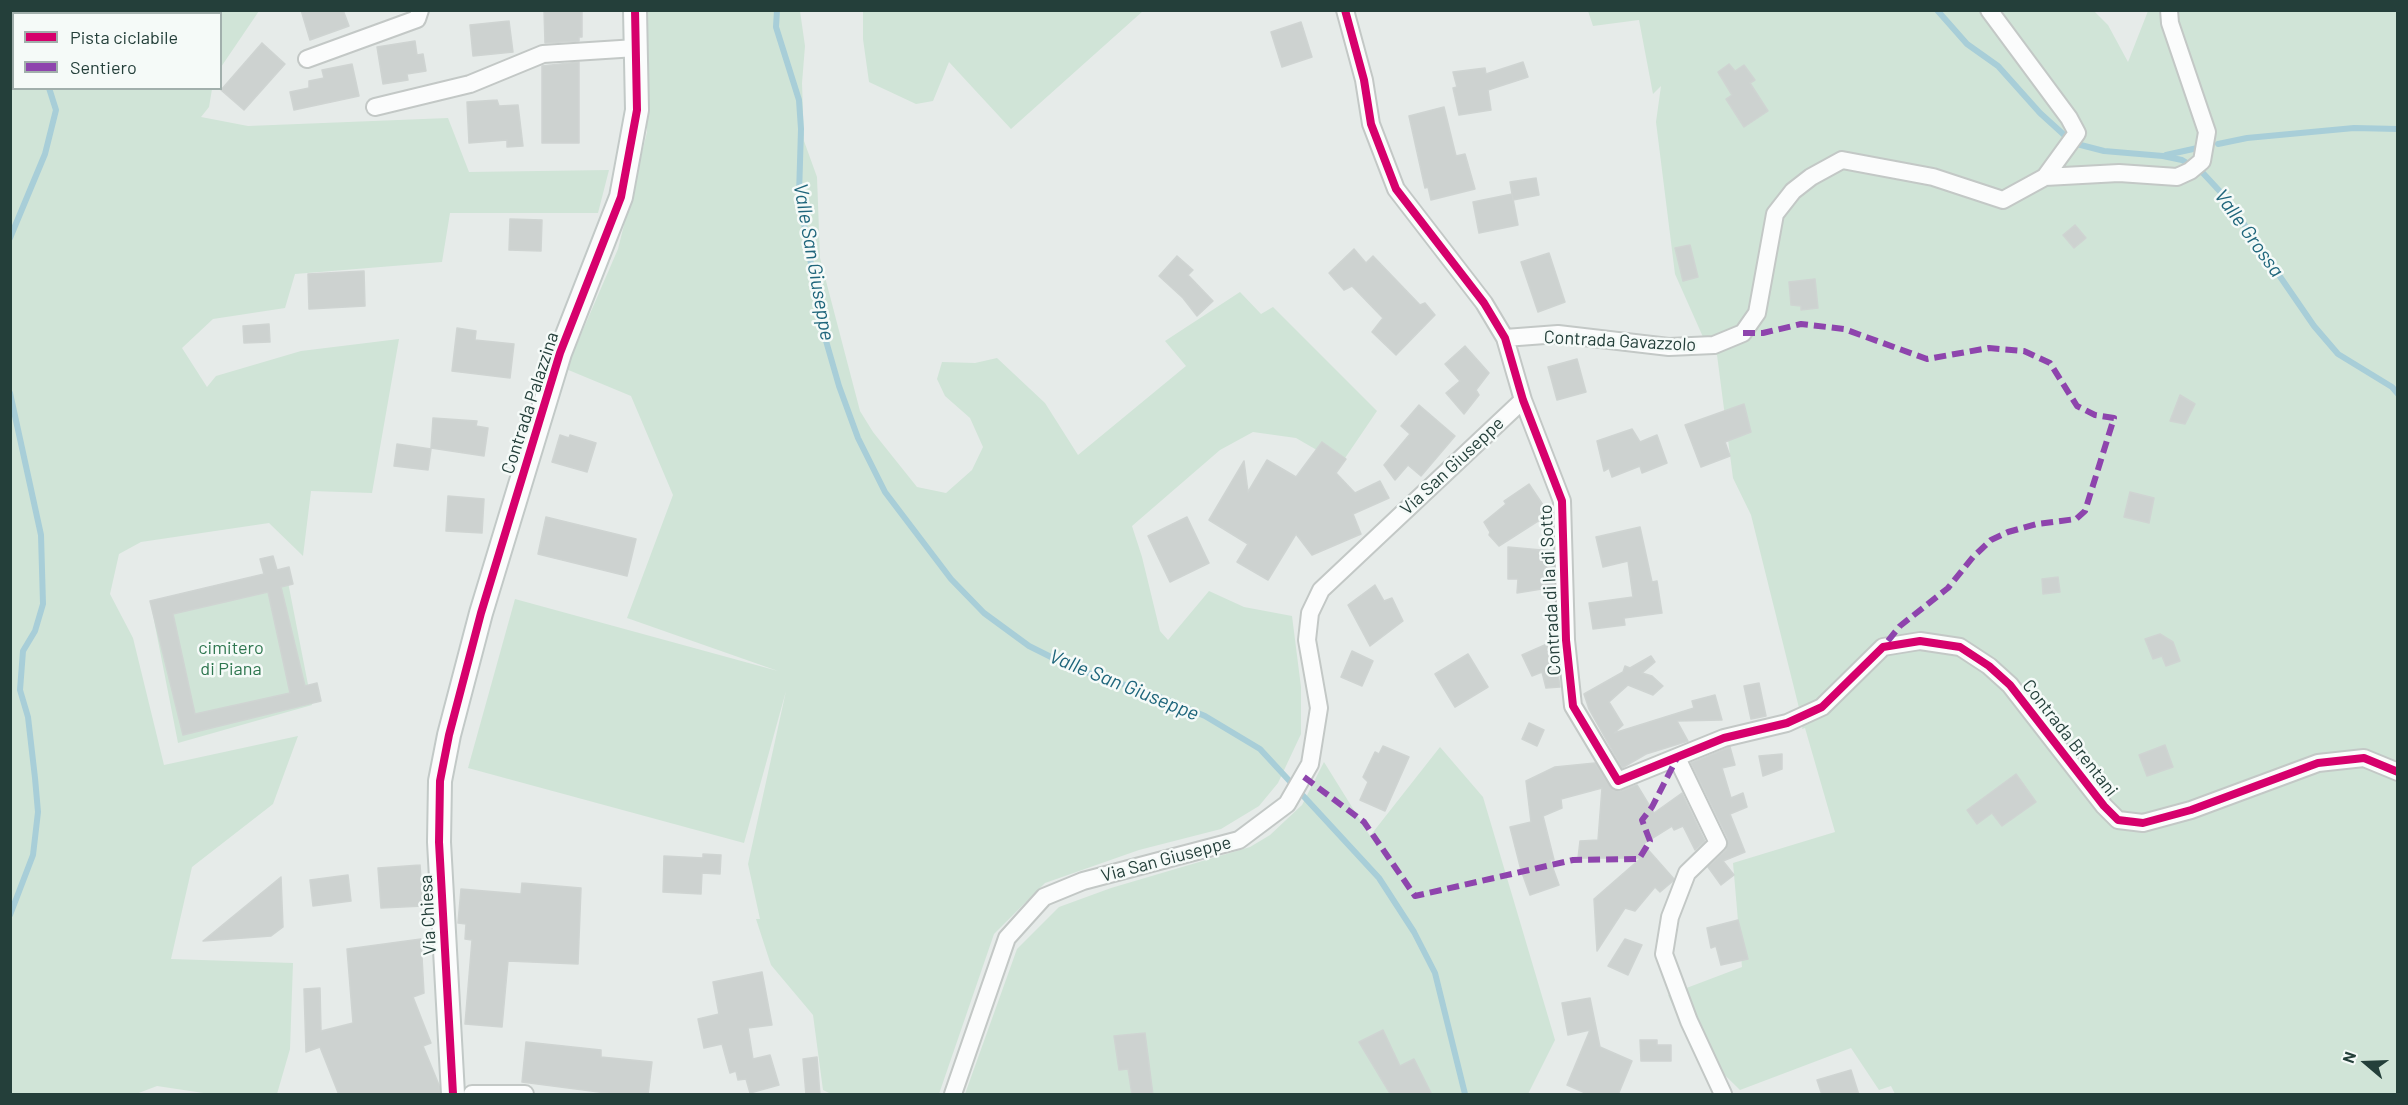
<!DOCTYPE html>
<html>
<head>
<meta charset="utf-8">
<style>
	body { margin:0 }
	#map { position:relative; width:2408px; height:1105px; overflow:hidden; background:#e6ebe9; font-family:Barlow,sans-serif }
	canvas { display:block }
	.frame { position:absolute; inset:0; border:12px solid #243f3a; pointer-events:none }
	.legend { position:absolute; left:12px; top:12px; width:210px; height:78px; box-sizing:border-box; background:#f5faf8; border:2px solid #a1afac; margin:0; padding:8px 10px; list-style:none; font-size:18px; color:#243f3a }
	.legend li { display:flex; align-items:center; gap:12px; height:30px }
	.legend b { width:30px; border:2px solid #a1afac }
	.north { position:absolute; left:2336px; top:1033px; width:60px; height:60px; -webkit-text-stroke:4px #f5faf8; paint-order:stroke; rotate:289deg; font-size:16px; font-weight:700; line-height:24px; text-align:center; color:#243f3a }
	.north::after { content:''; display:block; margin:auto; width:21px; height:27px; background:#243f3a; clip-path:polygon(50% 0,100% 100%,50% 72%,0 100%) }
</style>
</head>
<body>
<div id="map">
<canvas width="2408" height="1105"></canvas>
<div class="frame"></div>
<ul class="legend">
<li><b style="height:8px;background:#d6006c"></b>Pista ciclabile</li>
<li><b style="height:8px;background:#8e44ad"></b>Sentiero</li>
</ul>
<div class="north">N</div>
</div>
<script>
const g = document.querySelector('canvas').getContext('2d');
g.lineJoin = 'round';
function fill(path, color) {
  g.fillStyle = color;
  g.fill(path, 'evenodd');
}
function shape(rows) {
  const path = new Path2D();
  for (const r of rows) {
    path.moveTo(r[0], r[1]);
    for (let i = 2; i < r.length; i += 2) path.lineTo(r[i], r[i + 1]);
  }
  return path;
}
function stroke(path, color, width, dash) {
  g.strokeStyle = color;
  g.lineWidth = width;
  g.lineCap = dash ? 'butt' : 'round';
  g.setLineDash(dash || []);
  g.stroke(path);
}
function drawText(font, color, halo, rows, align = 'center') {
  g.font = font + ' Barlow,sans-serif';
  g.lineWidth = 5;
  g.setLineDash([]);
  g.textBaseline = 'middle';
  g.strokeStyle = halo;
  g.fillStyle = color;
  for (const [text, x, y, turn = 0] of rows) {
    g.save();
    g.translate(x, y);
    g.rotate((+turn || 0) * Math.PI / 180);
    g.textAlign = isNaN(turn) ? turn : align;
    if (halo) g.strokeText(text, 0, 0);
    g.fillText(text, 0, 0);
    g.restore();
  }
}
fill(shape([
	[10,11,259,11,221,67,220,14,14,14,14,88,212,89,209,107,201,117,248,126,448,118,469,172,609,170,598,213,450,213,442,262,295,274,285,308,213,319,182,348,207,387,216,376,301,351,399,339,372,493,311,491,303,556,269,523,141,542,119,554,110,594,133,638,164,765,298,736,273,804,192,867,171,959,293,963,290,1049,277,1094,210,1094,157,1086,136,1094,11,1094],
	[647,11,800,11,805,46,802,83,804,141,817,177,820,258,860,411,873,432,917,487,946,493,972,470,983,447,970,418,945,396,937,379,942,362,975,363,997,358,1045,403,1078,455,1186,366,1165,341,1240,292,1261,314,1273,307,1377,411,1341,464,1296,438,1253,432,1220,450,1132,526,1142,557,1160,631,1168,640,1209,591,1244,607,1292,616,1301,687,1301,734,1278,783,1259,806,1221,829,1139,850,1045,883,994,934,939,1094,831,1094,823,1090,813,1015,771,965,756,919,760,919,748,864,786,691,744,843,468,768,515,599,778,671,627,618,673,495,631,396,566,369,618,249,647,132],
	[863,11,863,10,1143,11,1011,129,949,62,933,101,916,104,869,82,863,39],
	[1588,11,2094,11,2108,25,2128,62,2148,11,2397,11,2397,1094,1895,1094,1891,1086,1879,1090,1851,1048,1740,1090,1687,1038,1668,995,1742,967,1733,863,1835,832,1805,728,1802,729,1803,724,1751,515,1733,478,1717,355,1711,355,1675,274,1656,122,1661,86,1653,94,1639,20,1593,26],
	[287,577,312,705,178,743,151,605],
	[1440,747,1483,797,1555,1040,1528,1094,965,1094,1017,949,1059,907,1111,888,1250,847,1270,835,1302,805,1324,762,1370,836]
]), '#d0e4d7');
stroke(shape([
	[777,10,776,27,799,100,801,129,799,195,822,327,839,386,858,438,885,492,951,579,984,613,1029,646,1073,668,1150,693,1205,716,1260,749,1379,878,1414,932,1435,973,1465,1094],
	[1937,10,1967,44,1998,66,2040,113,2073,143,2104,151,2163,156,2182,160,2202,172,2226,198,2314,326,2338,354,2392,387,2398,394],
	[10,11,14,14],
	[2218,144,2247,138,2354,128,2398,129],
	[2166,155,2202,147],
	[10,238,45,154,56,110,49,88],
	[10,393,41,535,43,604,35,631,23,651,20,690,28,717,35,778,38,812,33,855,10,915]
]), '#a8ced8', 6);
const building = shape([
	[301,10,343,10,349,26,310,40,301,10],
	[544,10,582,10,582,37,579,37,579,41,545,43,544,10],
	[509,21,513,52,473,56,470,25,509,21],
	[1301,22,1312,57,1282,67,1271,32,1301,22],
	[415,41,417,55,423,54,426,71,407,74,408,80,383,84,377,47,415,41],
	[262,43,285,64,244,110,221,90,262,43],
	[579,62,579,143,542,143,542,66,579,62],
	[1523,62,1528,77,1488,90,1491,110,1459,115,1453,88,1457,87,1453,72,1485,68,1486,74,1523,62],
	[352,64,359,96,294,110,290,92,309,88,309,81,324,78,322,70,352,64],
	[1729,64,1735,71,1744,65,1755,80,1750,83,1768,111,1744,127,1726,99,1732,95,1718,72,1729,64],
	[497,100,499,106,518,105,523,146,507,147,507,140,469,143,467,102,497,100],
	[1444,107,1456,156,1465,154,1475,189,1431,200,1428,187,1425,188,1409,116,1444,107],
	[1536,178,1539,195,1513,200,1510,182,1536,178],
	[1512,194,1518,225,1479,233,1473,202,1512,194],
	[510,219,542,220,541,251,509,250,510,219],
	[2075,225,2086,238,2074,248,2063,235,2075,225],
	[1690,245,1698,277,1683,281,1675,248,1690,245],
	[1354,249,1366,263,1373,256,1420,305,1425,303,1435,315,1396,355,1372,332,1383,318,1352,286,1344,290,1329,273,1354,249],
	[1549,253,1565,302,1538,312,1521,262,1549,253],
	[1177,256,1193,270,1188,275,1213,301,1197,316,1183,298,1159,276,1177,256],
	[364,271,365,306,309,309,308,274,364,271],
	[1815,279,1818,308,1801,310,1801,306,1791,305,1789,282,1815,279],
	[269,324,270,342,244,343,243,326,269,324],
	[457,328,476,331,475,340,514,344,510,378,452,371,457,328],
	[1465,346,1489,373,1476,390,1479,395,1464,414,1446,393,1460,381,1445,364,1465,346],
	[1577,359,1586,392,1557,400,1548,367,1577,359],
	[2180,395,2195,404,2185,424,2170,421,2180,395],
	[1744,404,1751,432,1725,442,1730,456,1701,467,1685,425,1744,404],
	[1419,405,1455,436,1421,476,1408,465,1395,480,1384,465,1410,434,1401,426,1419,405],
	[433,418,477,421,476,426,488,428,484,456,431,448,433,418],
	[1632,429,1640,442,1657,435,1667,463,1642,473,1640,466,1612,477,1609,468,1604,471,1597,441,1632,429],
	[560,435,569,438,570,435,596,443,587,472,552,462,560,435],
	[1322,442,1346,459,1336,473,1355,493,1380,481,1389,498,1353,514,1361,534,1312,555,1296,534,1268,580,1237,562,1248,544,1209,520,1244,461,1248,492,1267,460,1296,477,1322,442],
	[397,444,431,449,428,470,394,466,397,444],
	[1529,484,1549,514,1499,546,1489,535,1490,532,1484,522,1506,504,1504,501,1529,484],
	[2130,492,2154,498,2149,523,2124,517,2130,492],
	[448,496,484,499,482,533,446,531,448,496],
	[546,517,636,539,627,576,538,554,546,517],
	[1187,517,1209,563,1170,582,1148,536,1187,517],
	[1640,527,1652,582,1657,581,1662,613,1624,618,1625,625,1593,629,1589,603,1633,597,1628,561,1603,567,1596,537,1640,527],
	[1508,547,1553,551,1554,587,1517,593,1518,579,1508,579,1508,547],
	[273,556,277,570,289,567,293,584,281,587,305,686,317,683,321,701,183,735,150,601,264,574,260,559,273,556],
	[268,592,290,693,195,714,173,614,268,592],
	[2058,577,2060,592,2043,594,2042,579,2058,577],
	[1375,585,1384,601,1392,598,1403,621,1370,646,1348,605,1375,585],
	[2160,634,2173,642,2180,661,2166,666,2162,656,2153,659,2145,639,2160,634],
	[1547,644,1557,665,1560,687,1546,688,1542,672,1532,676,1522,655,1547,644],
	[1352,651,1373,661,1362,686,1341,677,1352,651],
	[1468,654,1488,687,1455,707,1435,674,1468,654],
	[1651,656,1655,662,1642,673,1652,676,1663,686,1653,695,1628,685,1609,702,1623,725,1614,733,1694,708,1692,701,1715,695,1722,720,1677,721,1688,741,1646,754,1622,768,1589,709,1584,694,1623,672,1625,666,1630,668,1651,656],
	[1759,683,1766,716,1751,719,1744,686,1759,683],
	[1529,723,1544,730,1537,746,1522,739,1529,723],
	[2165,745,2173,767,2147,776,2139,755,2165,745],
	[1383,746,1409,757,1385,811,1360,800,1368,782,1363,777,1375,752,1379,754,1383,746],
	[1730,747,1735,765,1722,768,1731,798,1743,793,1747,807,1730,814,1745,852,1723,861,1734,875,1721,885,1708,867,1726,850,1728,839,1691,763,1730,747],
	[1782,754,1782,769,1763,776,1759,756,1782,754],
	[1595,763,1613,790,1621,791,1637,785,1654,813,1682,793,1705,841,1695,850,1683,826,1674,830,1672,826,1643,844,1674,879,1673,881,1660,892,1655,887,1635,911,1625,908,1597,951,1594,899,1641,858,1578,858,1580,841,1598,840,1602,788,1561,799,1562,808,1543,816,1554,860,1550,860,1559,885,1530,895,1521,870,1510,827,1531,822,1526,781,1555,767,1595,763],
	[2016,774,2036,802,2002,826,1992,813,1977,824,1967,810,2016,774],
	[703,854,721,855,720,874,702,873,701,894,663,892,664,856,703,858,703,854],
	[420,865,423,906,381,908,378,868,420,865],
	[348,875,351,901,313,906,310,880,348,875],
	[281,877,283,927,271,936,203,941,281,877],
	[522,883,581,888,578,964,508,961,502,1027,465,1024,472,940,465,939,466,924,458,923,461,889,521,894,522,883],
	[1738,920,1748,959,1721,965,1716,946,1711,948,1707,928,1738,920],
	[421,939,424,993,413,997,431,1043,423,1046,439,1085,440,1095,339,1095,320,1047,306,1052,304,989,320,988,321,1031,353,1023,347,949,421,939],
	[1625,939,1642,945,1628,975,1608,966,1625,939],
	[762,972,772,1025,748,1028,753,1059,770,1055,779,1085,750,1093,746,1079,738,1080,736,1071,730,1073,722,1044,704,1048,698,1019,719,1014,713,982,762,972],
	[1590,998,1600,1047,1632,1061,1618,1095,1590,1095,1567,1085,1590,1030,1568,1035,1562,1003,1590,998],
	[1383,1030,1400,1066,1414,1059,1432,1095,1391,1095,1359,1042,1383,1030],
	[1145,1033,1153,1095,1132,1095,1128,1069,1119,1070,1114,1036,1145,1033],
	[1640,1040,1657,1040,1657,1045,1671,1045,1671,1061,1641,1061,1640,1040],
	[526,1042,601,1050,601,1057,652,1062,648,1095,622,1095,522,1082,526,1042],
	[817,1057,820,1095,806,1095,803,1059,817,1057],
	[1851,1070,1859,1095,1822,1095,1817,1080,1851,1070]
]);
fill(building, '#cdd2d0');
stroke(building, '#cfd4d2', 1.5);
const street = shape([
	[1345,10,1364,80,1371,124,1396,189,1484,303,1505,338,1523,400,1562,501,1566,640,1573,706,1618,781,1724,738,1787,723,1822,707,1883,647,1920,641,1960,647,1989,666,2010,685,2104,806,2118,820,2143,823,2191,810,2318,763,2364,758,2398,772],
	[1989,10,2069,118,2077,133,2045,177],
	[307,59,417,19,420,10],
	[375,107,470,84,543,54,636,48],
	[1505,338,1558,334,1669,347,1714,345,1743,333,1757,313,1775,214,1793,191,1811,177,1842,160,1933,177,2003,200,2045,177,2119,173,2177,177,2190,171,2202,161,2207,132,2170,23,2169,10],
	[1677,758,1718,843,1687,873,1670,917,1664,954,1689,1021,1723,1094],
	[472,1094,525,1094],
	[953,1094,1007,938,1044,897,1083,881,1239,840,1287,804,1310,764,1319,708,1307,640,1310,613,1321,590,1523,400]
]);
const secondary = shape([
	[453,1094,439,842,440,781,449,735,481,613,560,353,621,197,637,110,635,10]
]);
stroke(street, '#c3c8c6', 20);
stroke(secondary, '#c2c9c7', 26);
stroke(street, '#fbfcfc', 16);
stroke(secondary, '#fbfcfc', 22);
stroke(shape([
	[1743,333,1763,333,1801,324,1844,329,1927,359,1989,348,2024,351,2050,363,2077,406,2095,415,2114,418,2085,511,2076,519,2037,524,2008,532,1991,540,1973,557,1948,588,1900,626,1883,647],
	[1304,777,1364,822,1415,896,1573,860,1639,859,1650,841,1642,820,1652,807,1677,758]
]), '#8e44ad', 6, [12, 6]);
stroke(shape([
	[1345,10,1364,80,1371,124,1396,189,1484,303,1505,338,1523,400,1562,501,1566,640,1573,706,1618,781,1724,738,1787,723,1822,707,1883,647,1920,641,1960,647,1989,666,2010,685,2104,806,2118,820,2143,823,2191,810,2318,763,2364,758,2398,772],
	[453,1094,439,842,440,781,449,735,481,613,560,353,621,197,637,110,635,10]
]), '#d6006c', 8);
drawText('18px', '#243f3a', '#f5faf8', [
	["Contrada Gavazzolo",1620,341,3],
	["Contrada Palazzina",530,403,-72],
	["Via San Giuseppe",1452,466,-43],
	["Contrada di la di Sotto",1550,590,-93],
	["Contrada Brentani",2070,738,52],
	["Via San Giuseppe",1166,859,-15],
	["Via Chiesa",428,915,-93]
]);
drawText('18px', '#2e764f', '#f5faf8', [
	["cimitero",231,648],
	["di Piana",231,669]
]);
drawText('italic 20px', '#1e657b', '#f5faf8', [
	["Valle Grossa",2249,233,54],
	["Valle San Giuseppe",814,262,80],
	["Valle San Giuseppe",1124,685,22]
]);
</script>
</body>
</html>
